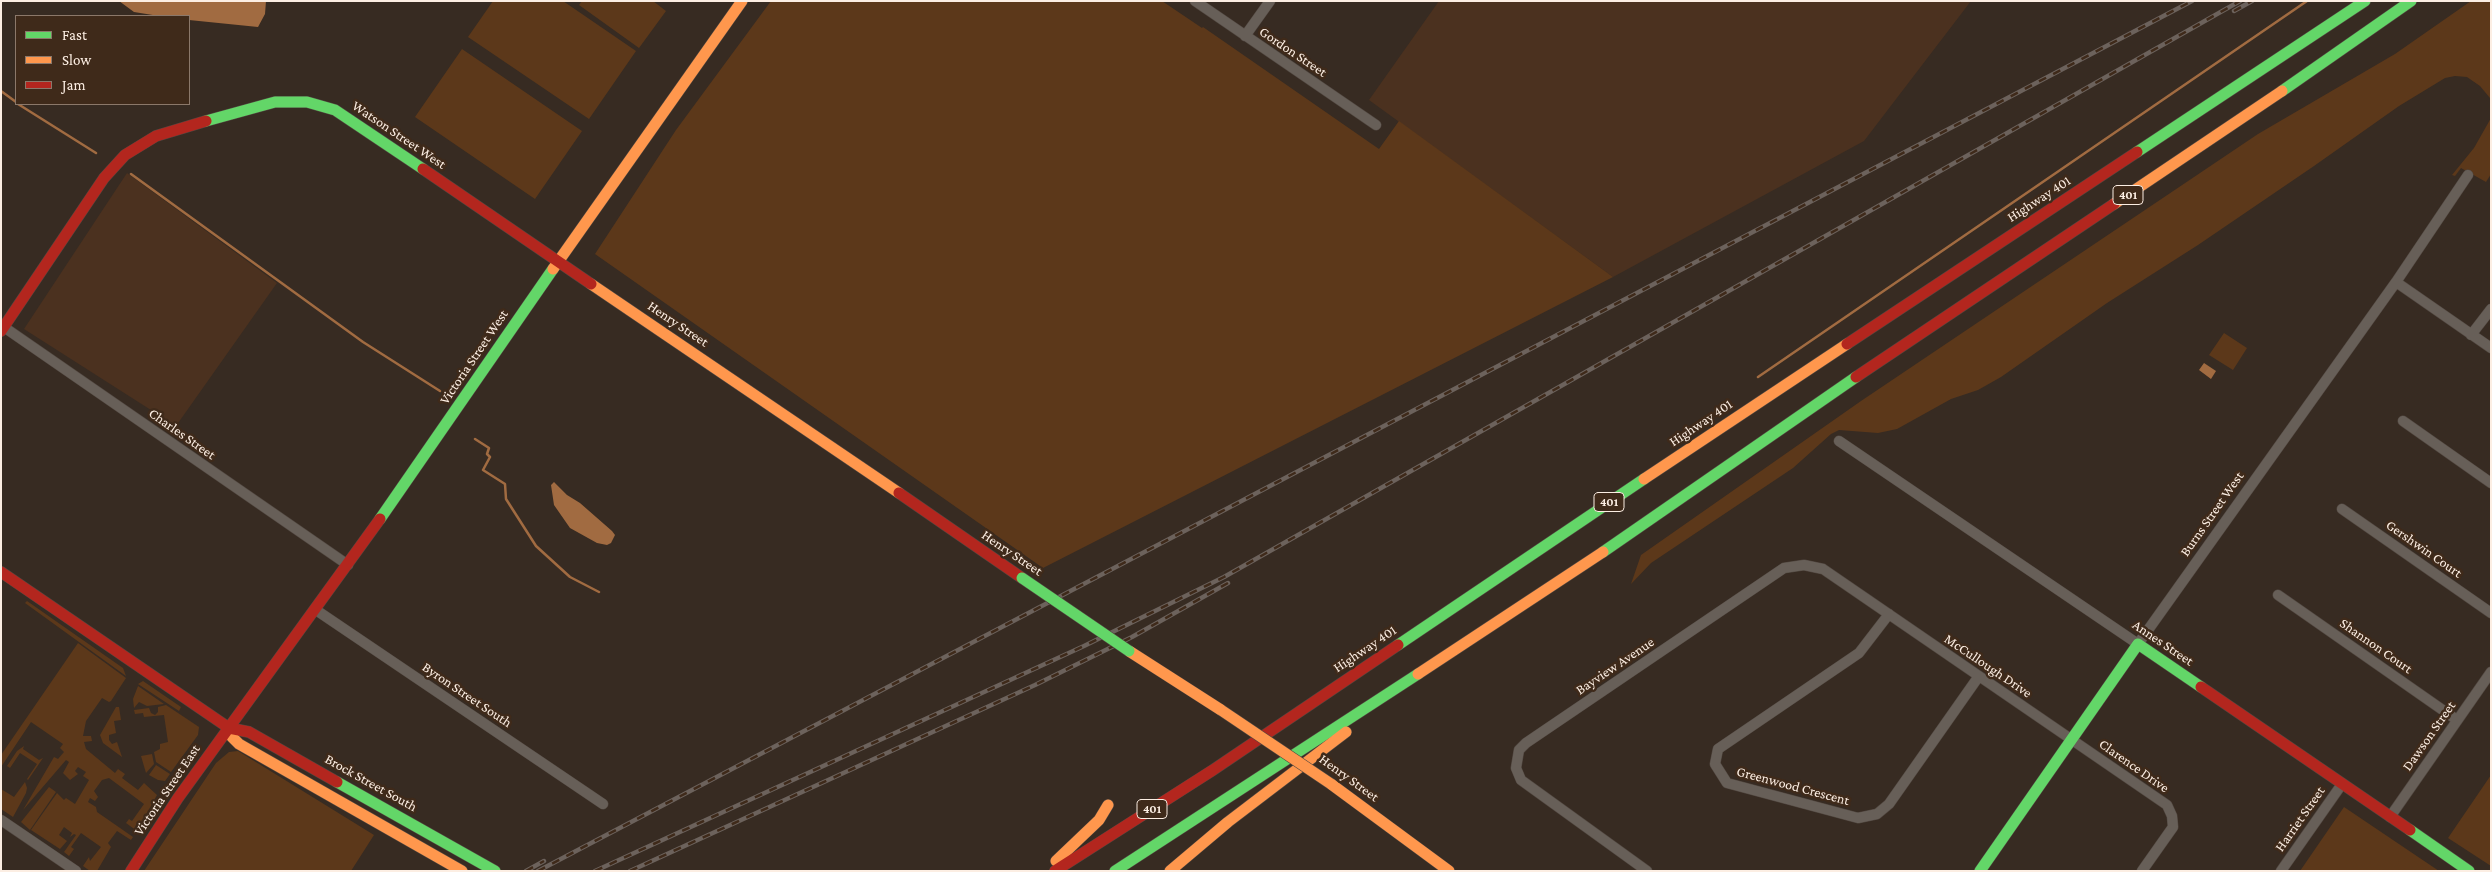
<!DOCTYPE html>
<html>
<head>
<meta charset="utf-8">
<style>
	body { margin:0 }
	#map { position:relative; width:2492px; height:872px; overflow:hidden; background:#372b22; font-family:"Crimson Pro",serif }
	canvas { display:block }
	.frame { position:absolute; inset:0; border:2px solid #fceee3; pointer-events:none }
	.legend { position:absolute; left:15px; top:15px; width:175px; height:90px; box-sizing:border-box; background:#3f2a1a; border:1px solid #8b786a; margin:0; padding:6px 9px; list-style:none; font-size:15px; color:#fceee3 }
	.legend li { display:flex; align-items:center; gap:10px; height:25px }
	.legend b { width:25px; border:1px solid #8b786a }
</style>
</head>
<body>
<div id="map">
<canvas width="2492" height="872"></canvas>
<div class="frame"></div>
<ul class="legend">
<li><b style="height:6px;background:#63d668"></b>Fast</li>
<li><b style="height:6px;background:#ff974d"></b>Slow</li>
<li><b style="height:6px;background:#b3261e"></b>Jam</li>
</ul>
</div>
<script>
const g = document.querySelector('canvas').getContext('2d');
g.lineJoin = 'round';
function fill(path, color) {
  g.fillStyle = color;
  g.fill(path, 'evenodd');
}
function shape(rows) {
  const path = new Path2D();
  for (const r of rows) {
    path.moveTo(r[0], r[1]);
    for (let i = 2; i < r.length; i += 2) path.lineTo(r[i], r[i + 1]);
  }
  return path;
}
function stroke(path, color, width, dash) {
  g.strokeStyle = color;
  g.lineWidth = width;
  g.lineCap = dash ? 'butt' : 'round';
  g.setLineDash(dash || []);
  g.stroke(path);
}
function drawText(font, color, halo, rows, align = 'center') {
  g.font = font + ' "Crimson Pro",serif';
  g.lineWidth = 5;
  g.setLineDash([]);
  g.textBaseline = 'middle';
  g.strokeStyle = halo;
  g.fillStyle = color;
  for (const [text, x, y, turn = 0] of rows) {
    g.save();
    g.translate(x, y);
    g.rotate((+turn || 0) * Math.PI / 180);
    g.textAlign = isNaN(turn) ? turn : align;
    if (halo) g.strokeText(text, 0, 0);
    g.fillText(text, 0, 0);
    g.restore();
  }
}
fill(shape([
	[1439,1,1971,1,1864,141,1613,277,1369,100],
	[127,173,277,283,176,426,24,329]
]), '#4b311f');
fill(shape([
	[493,1,563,1,636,51,589,119,468,37],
	[582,1,653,1,666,11,639,48,579,5],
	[771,1,1162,1,1202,28,1203,27,1379,149,1399,121,1613,277,1043,568,595,254,676,130],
	[2471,1,2491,1,2491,104,2490,98,2480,86,2467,77,2455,76,2445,78,2399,106,2314,166,2198,245,2107,303,2001,377,1978,390,1951,399,1897,429,1878,433,1839,430,1831,434,1793,468,1651,563,1631,584,1641,555,1861,401,2258,134,2395,54],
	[462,49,582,131,535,199,415,117],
	[2491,118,2491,174,2486,182,2461,168,2455,176,2452,175,2474,148],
	[2224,333,2247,348,2233,370,2209,355],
	[27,601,123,668,126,676,25,603],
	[78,643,126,678,111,701,109,702,102,698,86,721,83,736,91,736,92,741,84,742,86,749,115,773,118,769,125,774,122,778,138,790,144,783,157,795,137,831,126,823,129,819,132,821,144,804,109,778,102,780,94,791,98,797,95,801,90,798,88,802,96,807,97,812,133,837,131,840,117,831,108,843,111,847,97,871,90,871,83,866,89,857,90,861,101,847,81,833,71,847,74,849,69,856,64,852,76,835,74,834,70,837,72,833,64,827,59,835,67,841,60,849,31,830,57,793,64,800,66,798,75,804,89,780,83,776,86,772,78,767,75,771,78,774,70,780,63,773,69,762,66,760,23,810,54,757,58,759,64,752,60,748,63,744,31,722,1,767,1,755],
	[143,681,181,707,179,711,138,684],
	[138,686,164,704,147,706,139,702,134,708,133,699],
	[166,705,199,727,198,735,171,772,156,762,154,752,160,749,160,744,168,742,164,715,144,717,143,713,135,714,134,710,149,708,151,713,155,715,158,712,158,707],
	[116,707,119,707,121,720,114,721,116,733,109,735,109,740,112,744,117,742,122,757,103,743,100,735],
	[24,746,23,749,39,760,43,758,28,780,27,779,37,764,20,753,10,768,7,766,17,751],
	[238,751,374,835,351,871,144,871,216,763,229,752],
	[152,754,154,764,146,773,141,756],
	[156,765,170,774,165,781,158,780,149,775],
	[2491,775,2491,866,2448,838],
	[25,782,27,788,26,793,13,817,1,809,1,789,14,797],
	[49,787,56,792,30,830,21,822],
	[2344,807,2439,871,2300,871]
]), '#5c381a');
fill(shape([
	[119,1,266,1,265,14,258,27,189,20,189,16,159,16,134,12],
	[2204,363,2216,371,2211,379,2199,370],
	[554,482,567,495,580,503,612,531,615,535,611,543,607,545,597,543,570,528,554,505,551,485]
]), '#a16b41');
stroke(shape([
	[1,91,16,102],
	[18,104,96,153],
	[131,174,363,342,440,391],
	[1758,377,2307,1],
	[475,439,489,448,487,454,490,457,483,470,505,484,506,499,536,546,570,577,599,592]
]), '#a16b41', 2.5);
const street = shape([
	[1195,1,1376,125],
	[1245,36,1270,1],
	[2396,282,2491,348],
	[1,325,348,565],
	[2471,335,2491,309],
	[2403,421,2491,483],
	[1839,441,2138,644,2396,282,2468,175],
	[2342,509,2491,613],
	[2278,595,2457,720],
	[316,610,603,804],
	[1889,614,1859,653,1718,749,1715,764,1727,783,1858,818,1877,814,1889,804,1979,676],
	[2390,817,2491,672],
	[1,820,76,871],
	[1647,871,1521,780,1516,768,1519,750,1526,743,1784,568,1804,565,1823,569,2167,805,2172,816,2173,827,2142,871],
	[2281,871,2342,784]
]);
const fast = shape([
	[2282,91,2411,1],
	[206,121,275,102,307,102,335,110,423,169],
	[2137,152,2365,1],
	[380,519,553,269],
	[1603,552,1856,377],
	[1398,645,1644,479],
	[337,782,495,871],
	[2410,830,2469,871],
	[1115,871,1418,674],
	[1980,871,2138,644,2201,687]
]);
const slow = shape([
	[2114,204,2282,91],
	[553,269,742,1],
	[591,284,899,493],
	[1644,479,1847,344],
	[1129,651,1221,710],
	[1418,674,1603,552],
	[229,728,232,737,239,744,462,871],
	[1331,784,1449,871],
	[1056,861,1099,820,1108,805],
	[1170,871,1228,822,1346,732]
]);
const jam = shape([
	[423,169,591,284],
	[1,331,104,178,125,155,156,136,206,121],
	[1847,344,2137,152],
	[1856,377,2114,204],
	[899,493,1022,578],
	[1,572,229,728,249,732,337,782],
	[2201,687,2410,830],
	[131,871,178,798,380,519],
	[1055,871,1213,770,1398,645]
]);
stroke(street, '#524841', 11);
stroke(fast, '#524841', 12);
stroke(slow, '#524841', 12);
stroke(jam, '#524841', 12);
stroke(street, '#675f58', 10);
stroke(fast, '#63d668', 11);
stroke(slow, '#ff974d', 11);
stroke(jam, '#b3261e', 11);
const rail = shape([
	[2234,11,2252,1],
	[526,871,544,861],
	[538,871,2192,1],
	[595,871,1084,646,1224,577,2240,1],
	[630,871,1035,685,1132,637,1228,583]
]);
stroke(rail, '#6c625c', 4.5);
stroke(rail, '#3f2a1a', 2.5, [8]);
const fastBridge = shape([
	[1022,578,1129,651]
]);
const slowBridge = shape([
	[1221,710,1331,784]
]);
stroke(fastBridge, '#524841', 12, []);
stroke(slowBridge, '#524841', 12, []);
stroke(fastBridge, '#63d668', 11);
stroke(slowBridge, '#ff974d', 11);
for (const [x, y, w] of [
	[2128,195,30],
	[1609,502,30],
	[1152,809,30]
]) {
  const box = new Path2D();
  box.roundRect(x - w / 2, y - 9.5, w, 19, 4);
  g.fillStyle = '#3f2a1a';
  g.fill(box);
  stroke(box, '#fceee3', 1);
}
drawText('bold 12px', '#fceee3', null, [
	["401",2128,195],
	["401",1609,502],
	["401",1152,809]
]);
drawText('14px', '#fceee3', '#3f2a1a', [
	["Gordon Street",1293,52,34],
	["Watson Street West",399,135,34],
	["Highway 401",2039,199,-33],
	["Henry Street",678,324,34],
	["Victoria Street West",474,357,-56],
	["Highway 401",1701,423,-34],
	["Charles Street",182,434,35],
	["Burns Street West",2212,514,-55],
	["Gershwin Court",2424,549,35],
	["Henry Street",1012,553,34],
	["Annes Street",2163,643,34],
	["Shannon Court",2376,646,35],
	["Highway 401",1365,649,-34],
	["Bayview Avenue",1615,666,-34],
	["McCullough Drive",1988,666,34],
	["Byron Street South",467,695,34],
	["Dawson Street",2429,736,-55],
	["Clarence Drive",2134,766,35],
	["Henry Street",1349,778,36],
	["Brock Street South",371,783,29],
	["Greenwood Crescent",1793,786,15],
	["Victoria Street East",167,790,-56],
	["Harriet Street",2300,819,-55]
]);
</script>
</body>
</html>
